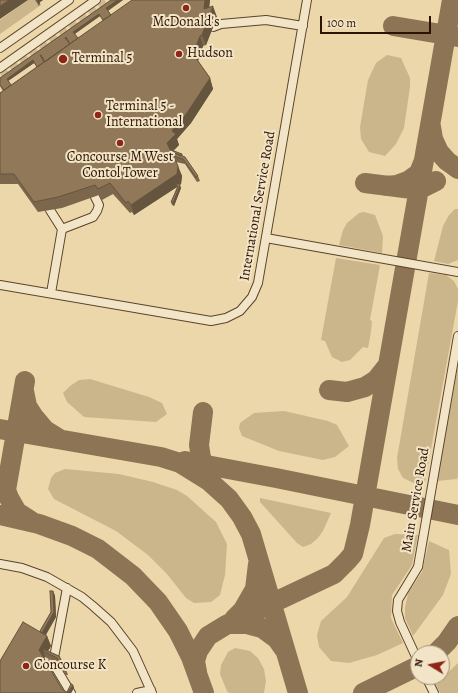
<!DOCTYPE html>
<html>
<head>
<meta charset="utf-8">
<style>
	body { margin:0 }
	#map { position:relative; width:458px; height:693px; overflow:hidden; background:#ebd7a9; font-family:Alegreya,serif }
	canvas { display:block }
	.north { position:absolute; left:410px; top:645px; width:40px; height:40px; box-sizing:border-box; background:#f2e5c7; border:1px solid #a39177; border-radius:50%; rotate:280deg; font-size:11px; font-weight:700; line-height:16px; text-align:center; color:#2d1200 }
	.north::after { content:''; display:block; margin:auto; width:14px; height:18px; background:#8f2418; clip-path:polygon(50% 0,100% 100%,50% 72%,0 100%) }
	.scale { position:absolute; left:320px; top:16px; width:111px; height:18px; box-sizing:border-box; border:2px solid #2d1200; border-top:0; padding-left:5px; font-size:12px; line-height:14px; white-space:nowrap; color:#2d1200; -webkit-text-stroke:3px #f2e5c7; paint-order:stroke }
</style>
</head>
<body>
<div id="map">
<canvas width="458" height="693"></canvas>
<div class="north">N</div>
<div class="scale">100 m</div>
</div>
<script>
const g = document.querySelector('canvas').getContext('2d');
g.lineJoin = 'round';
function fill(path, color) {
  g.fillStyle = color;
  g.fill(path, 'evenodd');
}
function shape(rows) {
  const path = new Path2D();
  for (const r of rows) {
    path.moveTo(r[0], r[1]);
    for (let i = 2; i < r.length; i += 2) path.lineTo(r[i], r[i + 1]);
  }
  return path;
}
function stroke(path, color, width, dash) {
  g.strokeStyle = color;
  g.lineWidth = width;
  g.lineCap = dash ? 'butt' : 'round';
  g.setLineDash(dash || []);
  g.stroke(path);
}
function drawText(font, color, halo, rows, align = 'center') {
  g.font = font + ' Alegreya,serif';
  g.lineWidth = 4;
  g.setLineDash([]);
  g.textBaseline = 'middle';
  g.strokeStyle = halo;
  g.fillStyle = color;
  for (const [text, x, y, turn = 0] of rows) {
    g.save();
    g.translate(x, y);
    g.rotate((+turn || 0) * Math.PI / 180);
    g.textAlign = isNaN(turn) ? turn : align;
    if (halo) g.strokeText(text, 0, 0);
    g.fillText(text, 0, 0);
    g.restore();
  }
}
fill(shape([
	[28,0,35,0,39,5,40,2,41,5,0,34,0,20],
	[387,55,401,58,410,78,410,87,404,128,396,144,385,156,369,152,361,139,360,127,368,80,376,63],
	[455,209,458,209,458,260,448,264,434,261,443,226,449,215],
	[364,212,375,215,383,236,382,253,339,245,343,230,347,223,359,213],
	[336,258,380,265,370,320,372,321,371,332,368,348,363,347,350,360,342,362,332,357,325,341,321,340],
	[429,273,446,275,454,281,458,289,458,301,425,482,416,484,403,478,398,469,397,458],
	[458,365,458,476,457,479,437,481],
	[90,379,149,397,162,403,167,414,156,422,84,417,67,402,63,393,70,386,79,380],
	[284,411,328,421,337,425,349,446,335,457,323,460,279,451,242,436,239,428,240,423,254,413],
	[65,469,119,474,153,482,177,490,187,496,216,522,227,544,225,575,220,595,211,602,194,603,186,598,167,574,148,555,116,531,54,499,48,489,51,478,55,473],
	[260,498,331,513,323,531,317,539,311,544,303,547,297,543,260,502],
	[395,534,418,535,412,565,392,595,391,618,403,643,377,655,349,663,331,661,319,647,317,635,321,621,347,597,384,538],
	[429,541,449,550,451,574,443,595,413,636,405,618,405,608,408,593,422,572],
	[235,648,250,651,258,658,264,669,266,681,264,693,229,693,227,691,220,674,221,665,228,652],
	[458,663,458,693,440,693,436,684]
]), '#cbb68c');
stroke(shape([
	[393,26,458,37],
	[431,127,433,139,439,152,447,161,458,169],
	[365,183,412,189,424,187,436,181],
	[386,186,397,185,408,181,419,173,423,163],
	[25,381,6,490,9,498,17,512,31,521],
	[329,390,347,392,365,387,376,380,388,365],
	[24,391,27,406,34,417,45,430,58,438],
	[203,412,199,445,201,458,210,474],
	[0,429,161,457,180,463,209,481,229,499,242,517,251,534,298,693],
	[185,461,276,478,458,515],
	[0,515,39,524,72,536,98,549,133,576,158,602,178,631,191,657,204,693],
	[234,619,243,610,255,589,258,564],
	[230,624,247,624,262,628,277,639,284,649],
	[436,653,447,642,458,626],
	[197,672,195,661,198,651,208,636,226,625,334,574,347,561,353,554,360,525,452,0],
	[363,693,418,666]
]), '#8c7454', 20);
stroke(shape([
	[0,74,109,0]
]), '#ceb990', 8, [8, 4]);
const minor = shape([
	[213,27,221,24,266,20,303,26],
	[0,48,69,0],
	[0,68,96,0],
	[50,210,62,229,51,293],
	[62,229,93,217,97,211,99,205,95,197],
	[266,238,458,272],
	[0,285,211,321,226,318,240,311,252,297,258,283,307,0],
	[0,564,22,568,47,577,82,597,93,606,111,622,133,651,152,693],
	[67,588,53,663,71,693],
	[418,661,400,622,397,611,398,600,418,567,458,336],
	[426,677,434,693],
	[137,693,151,690]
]);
stroke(minor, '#5c432a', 10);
stroke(minor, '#f2e5c7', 8);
fill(shape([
	[35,0,43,0,40,2,39,6],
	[111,0,123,0,108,11,111,15,210,0,209,7,217,17,206,45,203,46,198,61,210,78,213,89,191,123,177,139,179,145,173,151,182,154,183,156,198,176,200,181,197,182,185,164,176,162,182,176,181,184,180,185,181,188,174,206,172,205,171,202,177,187,134,215,132,212,130,213,113,194,102,200,99,195,62,208,38,212,18,184,0,184,0,93,3,91,0,86,0,78],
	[100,16,103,21,78,38,75,34],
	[34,63,37,67,11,85,8,81],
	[53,591,55,596,56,617,46,635,47,636,51,646,48,651,59,656,66,669,68,675,66,675,59,664,45,657,44,658,62,689,67,692,73,685,74,688,71,693,0,693,40,631,51,612]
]), '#7c674c');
fill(shape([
	[9,0,28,0,0,19,0,6],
	[37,0,43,0,40,2,39,6],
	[118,0,123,0,107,11,106,8],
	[205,0,210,0,208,19,204,9],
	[213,6,217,17,206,45,202,35],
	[99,14,100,16,74,34,73,32],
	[200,36,203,46,197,64,193,54],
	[33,60,34,63,8,81,7,79],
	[210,78,213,89,191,123,177,139,179,145,170,154,167,143,172,131],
	[178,166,182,176,181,184,177,186,176,184,177,187,134,215,131,205],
	[180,186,181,188,174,206,173,203],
	[53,591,55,596,56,617,42,641,40,636,54,612],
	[47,636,51,646,47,653,43,651,45,657,42,660,39,650],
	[73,685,74,688,71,693,69,693]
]), '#65543e');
const building = shape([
	[0,0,9,0,0,6,0,0],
	[111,0,118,0,106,8,111,15,103,20,99,14,73,32,78,38,70,44,66,37,65,38,70,44,45,62,41,55,40,55,44,62,37,67,33,60,7,79,11,85,4,90,0,85,0,78,111,0],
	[132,0,205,0,204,9,213,6,202,35,200,36,193,54,210,78,187,113,172,131,176,134,167,143,178,166,177,174,131,205,128,201,126,203,110,183,98,189,95,185,58,197,34,202,14,174,0,174,0,93,132,0],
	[174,151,182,154,181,156,172,152,172,153,174,151],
	[172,152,185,157,198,176,196,177,183,159,173,156,172,153,172,152],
	[178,183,180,186,173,203,171,202,178,187,176,184,178,183],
	[50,591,53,591,54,612,42,633,40,631,51,612,50,591],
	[23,622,47,636,39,650,62,689,68,693,0,693,0,661,23,622],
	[43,649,59,656,66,669,64,670,57,658,43,651,43,649],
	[71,684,73,685,68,693,67,692,71,684]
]);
fill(building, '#907858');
stroke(building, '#65543e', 1);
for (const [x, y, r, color] of [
	[186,8,4,"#8f2418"],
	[179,54,4,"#8f2418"],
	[63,59,5,"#8f2418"],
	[98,115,4,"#8f2418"],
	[120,143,4,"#8f2418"],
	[26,666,4,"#8f2418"]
]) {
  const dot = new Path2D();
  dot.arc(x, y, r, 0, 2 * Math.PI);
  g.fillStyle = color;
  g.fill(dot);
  stroke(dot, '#f2e5c7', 1.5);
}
drawText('14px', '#2d1200', '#f2e5c7', [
	["McDonald's",186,23,"center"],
	["Hudson",187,54],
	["Terminal 5",72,59],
	["Terminal 5 -",106,107],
	["International",106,123],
	["Concourse M West",120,158,"center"],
	["Contol Tower",120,174,"center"],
	["Concourse K",34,666]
], 'left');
drawText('14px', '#2d1200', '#f2e5c7', [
	["International Service Road",258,206,-80],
	["Main Service Road",416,500,-80]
]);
</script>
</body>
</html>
